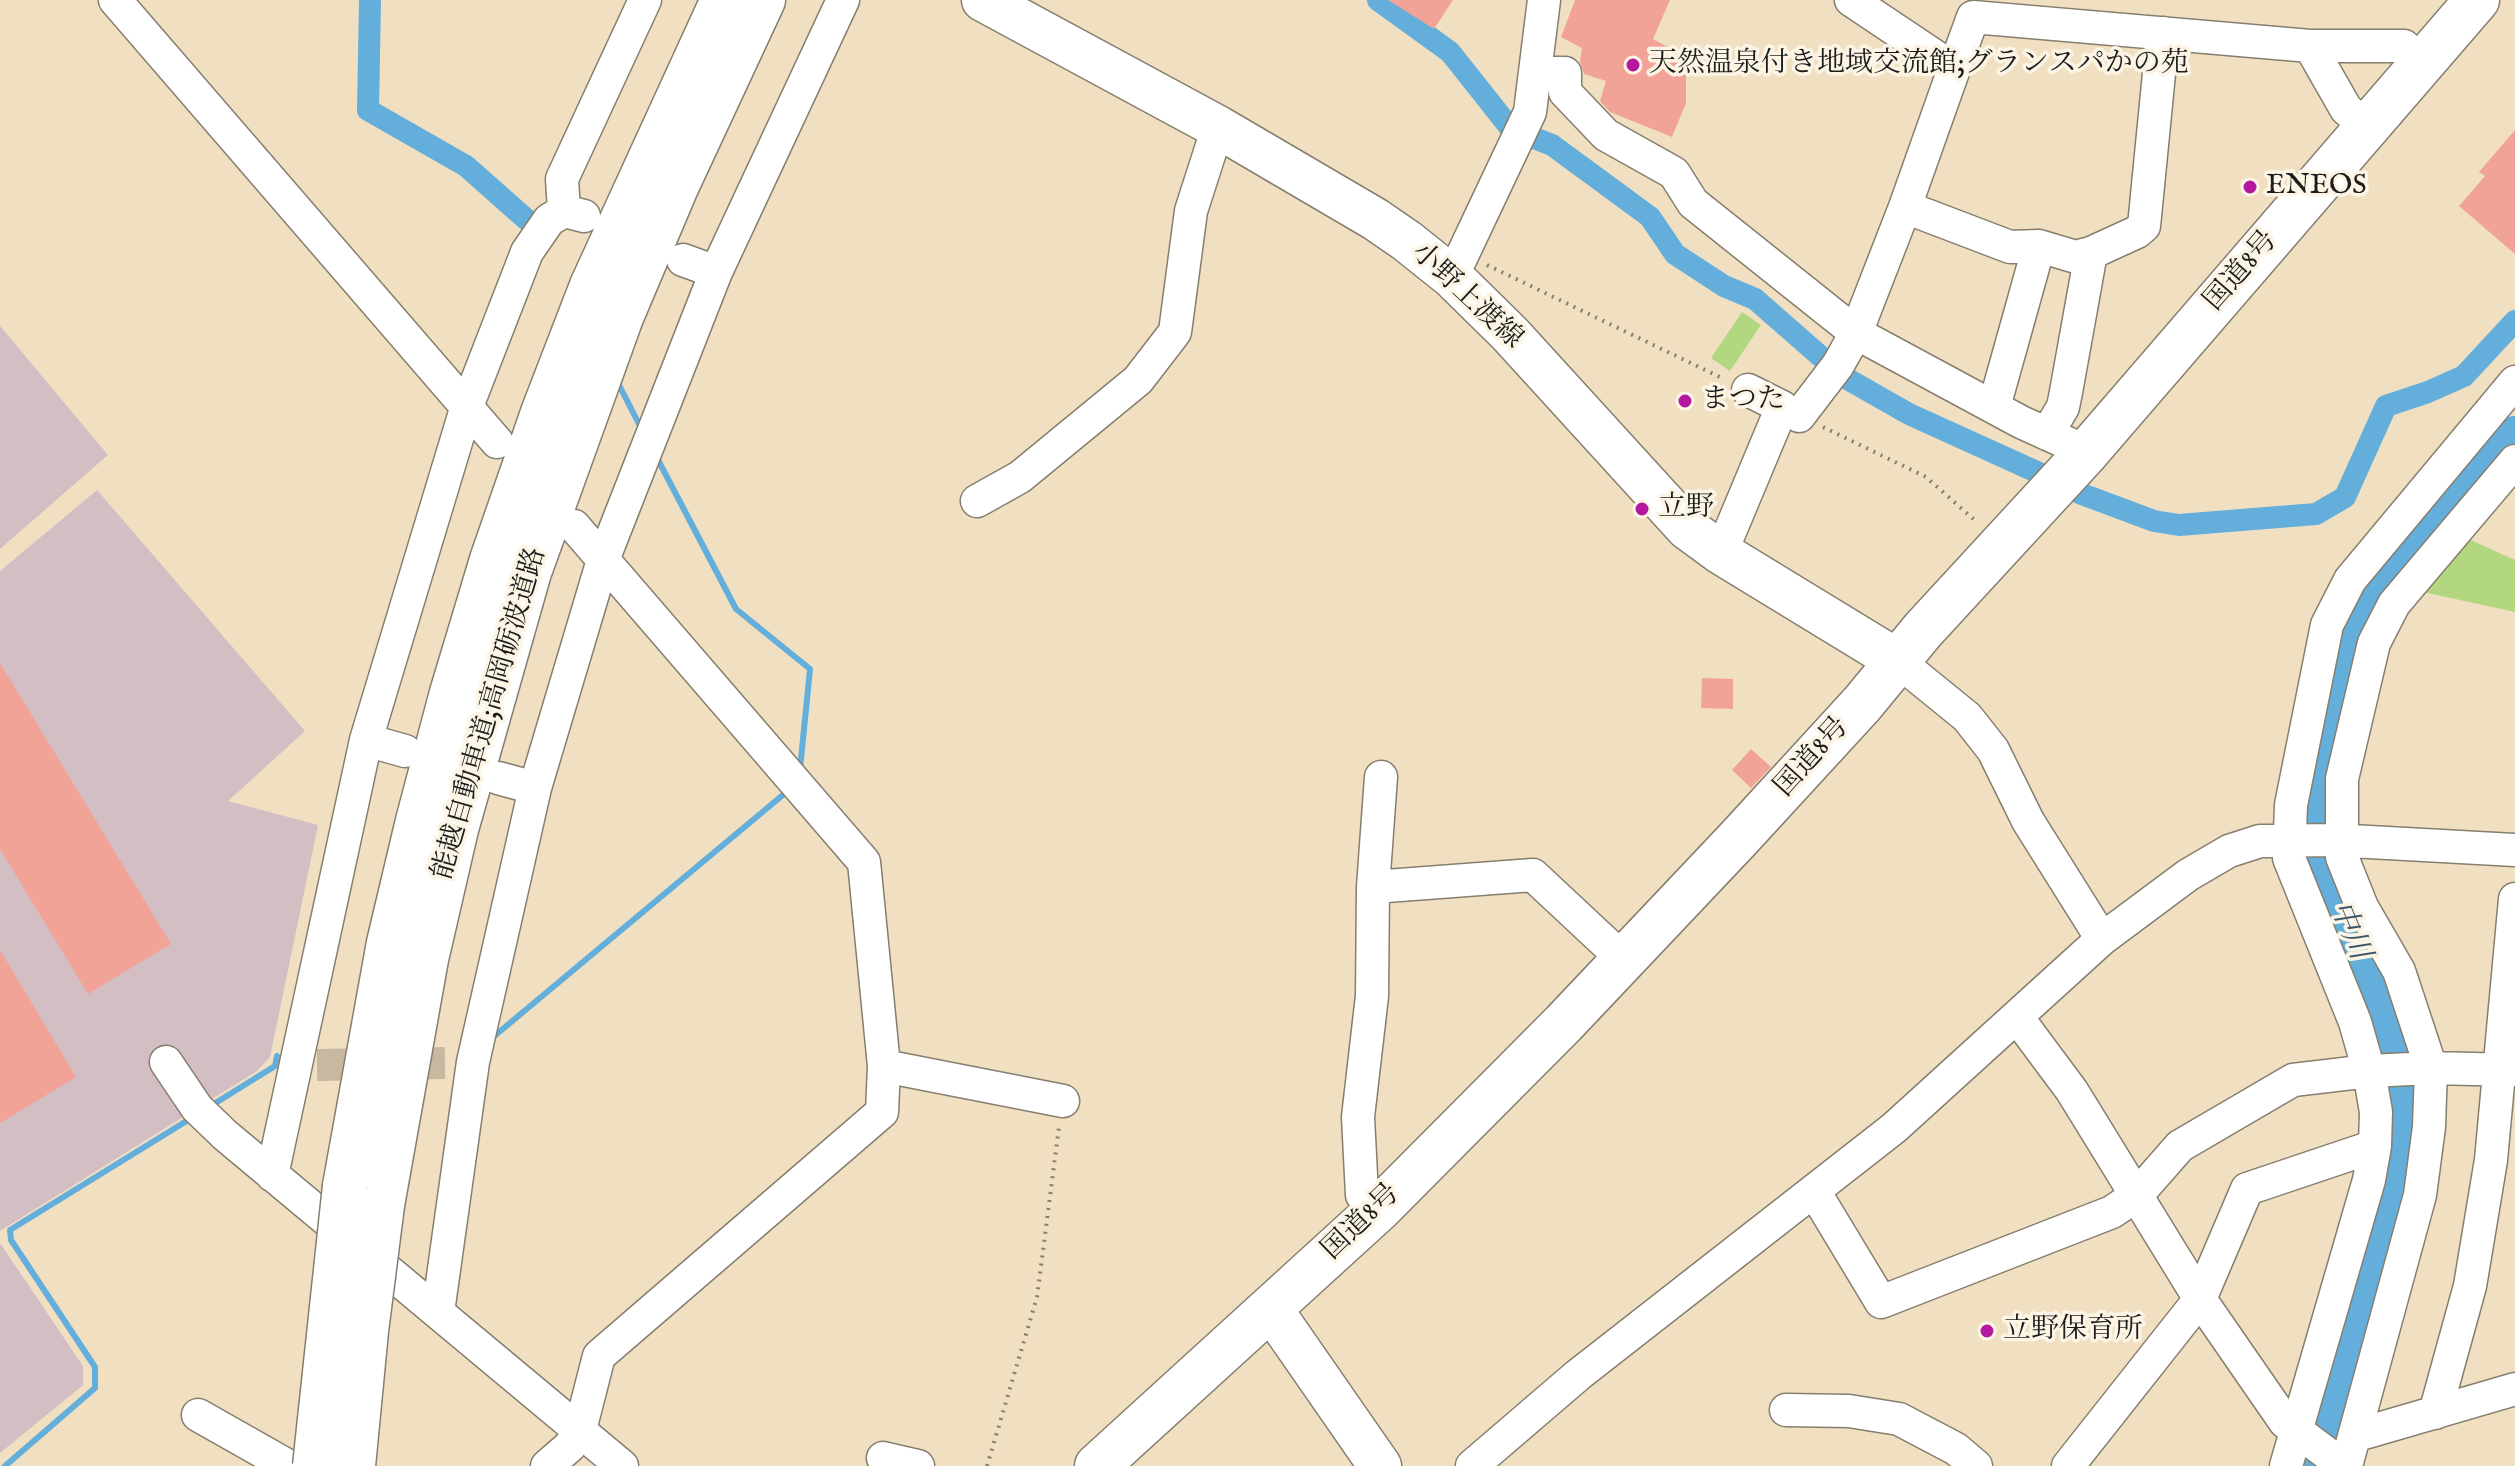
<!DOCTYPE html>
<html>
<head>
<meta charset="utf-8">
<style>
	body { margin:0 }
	canvas { display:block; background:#f0e0c1 }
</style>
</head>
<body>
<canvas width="2515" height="1466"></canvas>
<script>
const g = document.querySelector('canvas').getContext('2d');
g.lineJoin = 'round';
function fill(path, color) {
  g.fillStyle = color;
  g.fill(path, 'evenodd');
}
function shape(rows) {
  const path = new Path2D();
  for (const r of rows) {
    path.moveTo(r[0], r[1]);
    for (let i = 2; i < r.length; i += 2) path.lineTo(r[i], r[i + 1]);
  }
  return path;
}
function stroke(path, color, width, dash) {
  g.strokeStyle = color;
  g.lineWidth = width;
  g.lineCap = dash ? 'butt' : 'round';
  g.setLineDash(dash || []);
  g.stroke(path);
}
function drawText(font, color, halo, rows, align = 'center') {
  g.font = font + ' "IM FELL English","Noto Serif JP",serif';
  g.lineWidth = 7;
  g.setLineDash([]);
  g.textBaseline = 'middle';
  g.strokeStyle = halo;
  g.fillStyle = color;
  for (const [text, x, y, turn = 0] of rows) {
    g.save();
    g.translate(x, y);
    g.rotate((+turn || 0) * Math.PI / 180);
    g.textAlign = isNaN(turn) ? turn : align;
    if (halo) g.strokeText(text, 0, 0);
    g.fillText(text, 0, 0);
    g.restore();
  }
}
fill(shape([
	[0,326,108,455,0,549],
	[97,490,305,731,228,801,318,825,270,1057,257,1071,0,1231,0,571],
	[0,1243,83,1366,83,1385,0,1453]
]), '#d2bec3');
fill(shape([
	[1742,312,1761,325,1730,371,1711,358],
	[2462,536,2515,560,2515,612,2423,592]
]), '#b3d780');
stroke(shape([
	[617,381,641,428],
	[656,456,736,609,810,669,800,769],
	[492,1038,790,789],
	[209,1107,275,1066,277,1056],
	[5,1466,95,1388,95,1367,11,1240,10,1230,193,1117]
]), '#64aedc', 6);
stroke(shape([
	[370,0,368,110,466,166,527,220],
	[1378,0,1450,52,1511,129,1552,145,1650,217,1675,254,1724,286,1755,299,1844,377,1909,414,2039,473],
	[2079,493,2154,521,2179,525,2316,514,2345,497,2386,406,2428,392,2464,376,2515,321]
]), '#64aedc', 22);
stroke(shape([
	[2322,1466,2383,1257,2410,1129,2397,1051,2391,1030,2375,1002,2328,886,2321,814,2334,738,2360,636,2391,581,2443,525,2515,435]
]), '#64aedc', 38);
fill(shape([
	[1388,0,1453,0,1434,29],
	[1575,0,1670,0,1653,39,1686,57,1686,103,1672,137,1610,112,1600,101,1606,81,1584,74,1580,62,1582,48,1561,37],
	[2515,130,2515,254,2459,206,2485,176,2479,172],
	[0,663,171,944,88,994,0,849],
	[1702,678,1733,679,1733,709,1701,708],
	[1751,749,1771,767,1751,788,1732,770],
	[0,950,76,1077,0,1123]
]), '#f2a397');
stroke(shape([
	[317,1065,452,1063]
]), '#c6b9a0', 32, [32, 16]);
const minor = shape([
	[115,0,497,442],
	[2310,46,2346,109,2367,127],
	[1954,69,1973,17,2310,46,2404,46,2423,63],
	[1535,73,1565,73,1565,92,1606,135,1674,173,1693,203,1856,333,2021,422,2087,452],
	[1905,207,2010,247,2039,246,2076,257,2091,253],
	[564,211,562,179,645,0],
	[683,260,716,272],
	[1452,277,1530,112,1544,0],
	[1994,407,2039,246],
	[1799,416,1838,365,1856,333,1905,207,1954,69,1851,0],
	[2047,434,2063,407,2066,392,2091,253,2137,232,2144,226,2163,33],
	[977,501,1020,477,1138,380,1175,332,1191,211,1218,127],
	[1721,553,1782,407,1748,390],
	[1898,661,1967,717,1993,750,2028,821,2102,939],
	[366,740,405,751],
	[498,778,535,788],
	[1373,887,1533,875,1624,960],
	[2017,1017,2072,1091,2200,1299,2285,1422,2344,1466],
	[166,1062,197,1108,225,1135,622,1466],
	[884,1066,1063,1101],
	[272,1175,366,740,466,409,527,252,549,220,564,211,584,216],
	[1814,1191,1881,1302,2112,1212,2137,1195,2180,1146,2293,1080,2369,1071,2431,1068,2515,1070],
	[1379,1209,1362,1195,1358,1117,1372,996,1373,887,1381,777],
	[438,1312,473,1062,535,788,603,560,716,272,843,0],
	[1786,1410,1849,1411,1899,1419,1956,1449,1976,1466],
	[2435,1413,2470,1286,2491,1160,2515,899],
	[198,1415,288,1466],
	[2354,1436,2515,1389],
	[883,1458,918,1466],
	[547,1466,570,1446,580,1430,599,1356,882,1112,884,1066,864,862,574,526],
	[1472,1466,1578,1375,1894,1128,2102,939,2188,875,2229,851,2260,841,2333,840,2515,850],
	[2068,1466,2200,1299,2247,1189,2375,1146],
	[2286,1466,2369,1180,2375,1146,2376,1112,2369,1071,2355,1022,2289,858,2291,805,2327,625,2350,580,2515,382],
	[2346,1466,2420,1195,2429,1127,2431,1068,2399,971,2362,907,2342,857,2342,779,2374,643,2394,604,2515,461]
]);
const major = shape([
	[983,0,1218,127,1375,219,1407,241,1452,277,1510,334,1687,528,1721,553,1898,661],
	[1271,1309,1380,1466]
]);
const highway = shape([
	[345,1186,389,943,418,821,452,693,492,560,543,413,592,286,723,0],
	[382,1205,426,959,456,829,529,572,621,317,676,187,763,0],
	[1097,1466,1379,1209,1564,1023,1739,838,1862,704,1923,630,2087,452,2477,0]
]);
stroke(minor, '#867e6e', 35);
stroke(major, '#867e6e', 45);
stroke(highway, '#867e6e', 47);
stroke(shape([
	[1487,265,1724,379],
	[1823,427,1926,477,1978,523],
	[987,1466,1037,1297,1059,1127]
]), '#867e6e', 4, [2, 6]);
stroke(minor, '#fff', 32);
stroke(major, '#fff', 42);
stroke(highway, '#fff', 44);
const highwayBridge = shape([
	[315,1466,345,1186],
	[353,1466,366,1331,382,1205]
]);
stroke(highwayBridge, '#867e6e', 47, []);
stroke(highwayBridge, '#fff', 44);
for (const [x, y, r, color] of [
	[1633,65,8,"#b5179e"],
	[2250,187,8,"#b5179e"],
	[1685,401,8,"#b5179e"],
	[1642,509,8,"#b5179e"],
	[1987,1331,8,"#b5179e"]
]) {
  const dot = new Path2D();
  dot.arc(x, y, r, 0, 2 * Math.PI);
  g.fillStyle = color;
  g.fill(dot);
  stroke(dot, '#fcf5e5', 3);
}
drawText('28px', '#1c1c1c', '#fcf5e5', [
	["天然温泉付き地域交流館;グランスパかの苑",1649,65],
	["ENEOS",2266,187],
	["まつた",1701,401],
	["立野",1658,509],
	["立野保育所",2003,1331]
], 'left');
drawText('28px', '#1c1c1c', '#fcf5e5', [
	["国道8号",2242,272,-49],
	["小野上渡線",1466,297,43],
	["能越自動車道;高岡砺波道路",491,714,-74],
	["国道8号",1813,758,-48],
	["国道8号",1362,1223,-44]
]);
drawText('italic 30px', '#395669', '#fcf5e5', [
	["中川",2348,931,67]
]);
</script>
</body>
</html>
